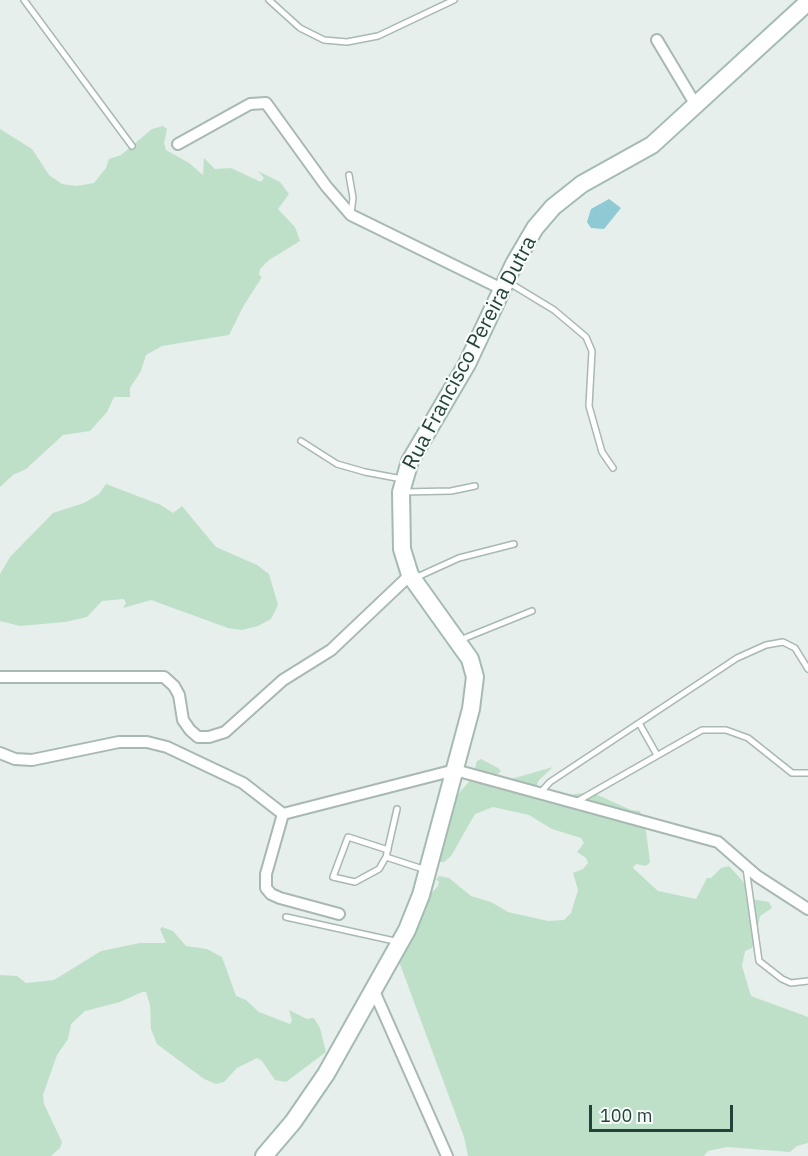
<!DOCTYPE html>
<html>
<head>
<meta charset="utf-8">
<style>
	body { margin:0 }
	#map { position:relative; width:808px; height:1156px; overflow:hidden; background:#e6efeb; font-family:"IBM Plex Sans",sans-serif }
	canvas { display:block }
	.scale { position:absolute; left:589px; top:1105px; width:144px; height:27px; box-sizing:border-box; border:3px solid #24423a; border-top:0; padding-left:8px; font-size:18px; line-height:21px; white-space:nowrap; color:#24423a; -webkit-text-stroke:4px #f7fbf9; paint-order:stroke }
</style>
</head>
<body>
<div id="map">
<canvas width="808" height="1156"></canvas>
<div class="scale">100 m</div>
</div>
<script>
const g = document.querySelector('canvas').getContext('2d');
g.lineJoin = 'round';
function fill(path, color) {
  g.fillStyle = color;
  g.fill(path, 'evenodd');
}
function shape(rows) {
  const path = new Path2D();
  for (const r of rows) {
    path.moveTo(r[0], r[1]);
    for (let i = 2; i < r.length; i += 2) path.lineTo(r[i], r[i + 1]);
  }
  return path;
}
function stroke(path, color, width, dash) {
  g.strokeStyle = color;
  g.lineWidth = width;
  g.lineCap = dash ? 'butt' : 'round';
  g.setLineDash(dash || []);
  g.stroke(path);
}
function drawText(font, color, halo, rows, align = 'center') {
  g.font = font + ' "IBM Plex Sans",sans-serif';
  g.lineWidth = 4.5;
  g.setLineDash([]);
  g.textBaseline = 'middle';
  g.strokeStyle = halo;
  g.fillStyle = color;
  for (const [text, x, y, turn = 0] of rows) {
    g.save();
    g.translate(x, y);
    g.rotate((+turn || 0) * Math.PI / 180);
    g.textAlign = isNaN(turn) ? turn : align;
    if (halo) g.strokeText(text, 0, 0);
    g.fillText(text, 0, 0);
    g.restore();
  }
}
fill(shape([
	[163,126,167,129,164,143,166,150,189,163,203,175,204,158,215,169,231,168,261,182,264,178,258,171,280,182,289,194,278,209,295,227,300,241,269,260,260,269,259,275,262,277,244,305,229,335,162,346,146,355,141,371,130,388,130,397,114,397,107,412,90,431,63,435,26,469,13,475,0,487,0,129,32,149,49,175,62,184,77,186,94,183,106,168,109,159,121,155,152,129],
	[106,484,161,505,173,513,182,506,216,547,257,565,269,574,278,605,271,619,258,626,242,630,228,628,151,600,123,608,126,603,124,599,102,601,87,617,65,622,20,626,0,621,0,574,10,557,53,513,84,503,99,494],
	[481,759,498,768,501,771,496,776,508,780,553,767,539,780,536,787,577,806,569,795,591,792,631,810,640,811,646,831,650,862,646,866,636,864,633,868,658,891,696,899,707,878,711,878,721,868,729,866,748,887,751,899,769,902,772,908,760,916,756,936,752,948,745,951,742,966,751,996,808,1017,808,1143,797,1146,790,1152,727,1147,708,1151,704,1156,468,1156,464,1137,397,956,423,902,438,886,439,882,436,879,439,876,449,878,471,896,491,902,508,912,548,921,564,920,571,913,578,890,573,873,583,869,588,863,586,858,577,852,584,843,581,838,552,829,529,815,493,807,475,814,451,856,444,862,437,862,455,798,472,778,477,761],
	[162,927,173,931,186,946,207,949,222,957,236,996,246,1000,259,1012,290,1024,292,1020,289,1010,307,1019,314,1018,320,1028,326,1052,286,1082,275,1080,262,1061,257,1058,237,1068,224,1082,216,1084,204,1079,157,1044,151,1029,150,1005,146,992,142,992,120,1002,85,1011,71,1024,68,1039,57,1055,43,1095,44,1104,62,1142,60,1148,51,1156,0,1156,0,975,17,976,26,983,54,980,101,951,140,943,166,943,160,929]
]), '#bfe0c8');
fill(shape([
	[609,199,621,208,604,229,591,228,587,222,591,209]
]), '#8ec9d4');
const service = shape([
	[24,0,132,146],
	[269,0,300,28,324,40,347,42,378,36,454,0],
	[349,175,353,198,351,213],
	[508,282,554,310,586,337,592,351,589,406,602,452,613,468],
	[301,441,337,464,365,472,402,479],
	[403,492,451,491,475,486],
	[415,578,459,558,514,544],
	[460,640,532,611],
	[639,723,657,755],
	[540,793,550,782,737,658,766,645,783,642,795,648,808,669],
	[576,802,702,730,726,730,748,738,792,773,808,773],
	[397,809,386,857,426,870],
	[386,857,379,869,355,882,333,877,348,837,388,850],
	[746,868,759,961,782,979,791,983,808,981],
	[286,917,399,942]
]);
const minor = shape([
	[657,40,697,107],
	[178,144,250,104,266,103,326,186,351,215,504,290],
	[0,677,164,677,174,686,179,695,183,720,190,730,198,737,209,737,225,732,283,680,331,650,410,575],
	[0,753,15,759,32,760,119,742,147,742,167,747,243,783,283,814,455,770,718,842,757,876,808,909],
	[283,814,266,874,266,888,271,894,280,898,339,914],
	[374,991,447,1156]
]);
const secondary = shape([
	[264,1156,293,1122,326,1074,407,930,421,895,471,709,475,677,470,659,410,575,402,549,401,492,410,461,467,364,514,264,535,228,553,207,582,184,652,145,808,2]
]);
stroke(service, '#a8b8b2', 8);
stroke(minor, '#a8b8b2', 14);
stroke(secondary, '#a4bbb3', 20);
stroke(service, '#fff', 5);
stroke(minor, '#fff', 10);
stroke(secondary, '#fff', 16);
drawText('21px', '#24423a', '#f7fbf9', [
	["Rua Francisco Pereira Dutra",470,353,-62]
]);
</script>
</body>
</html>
